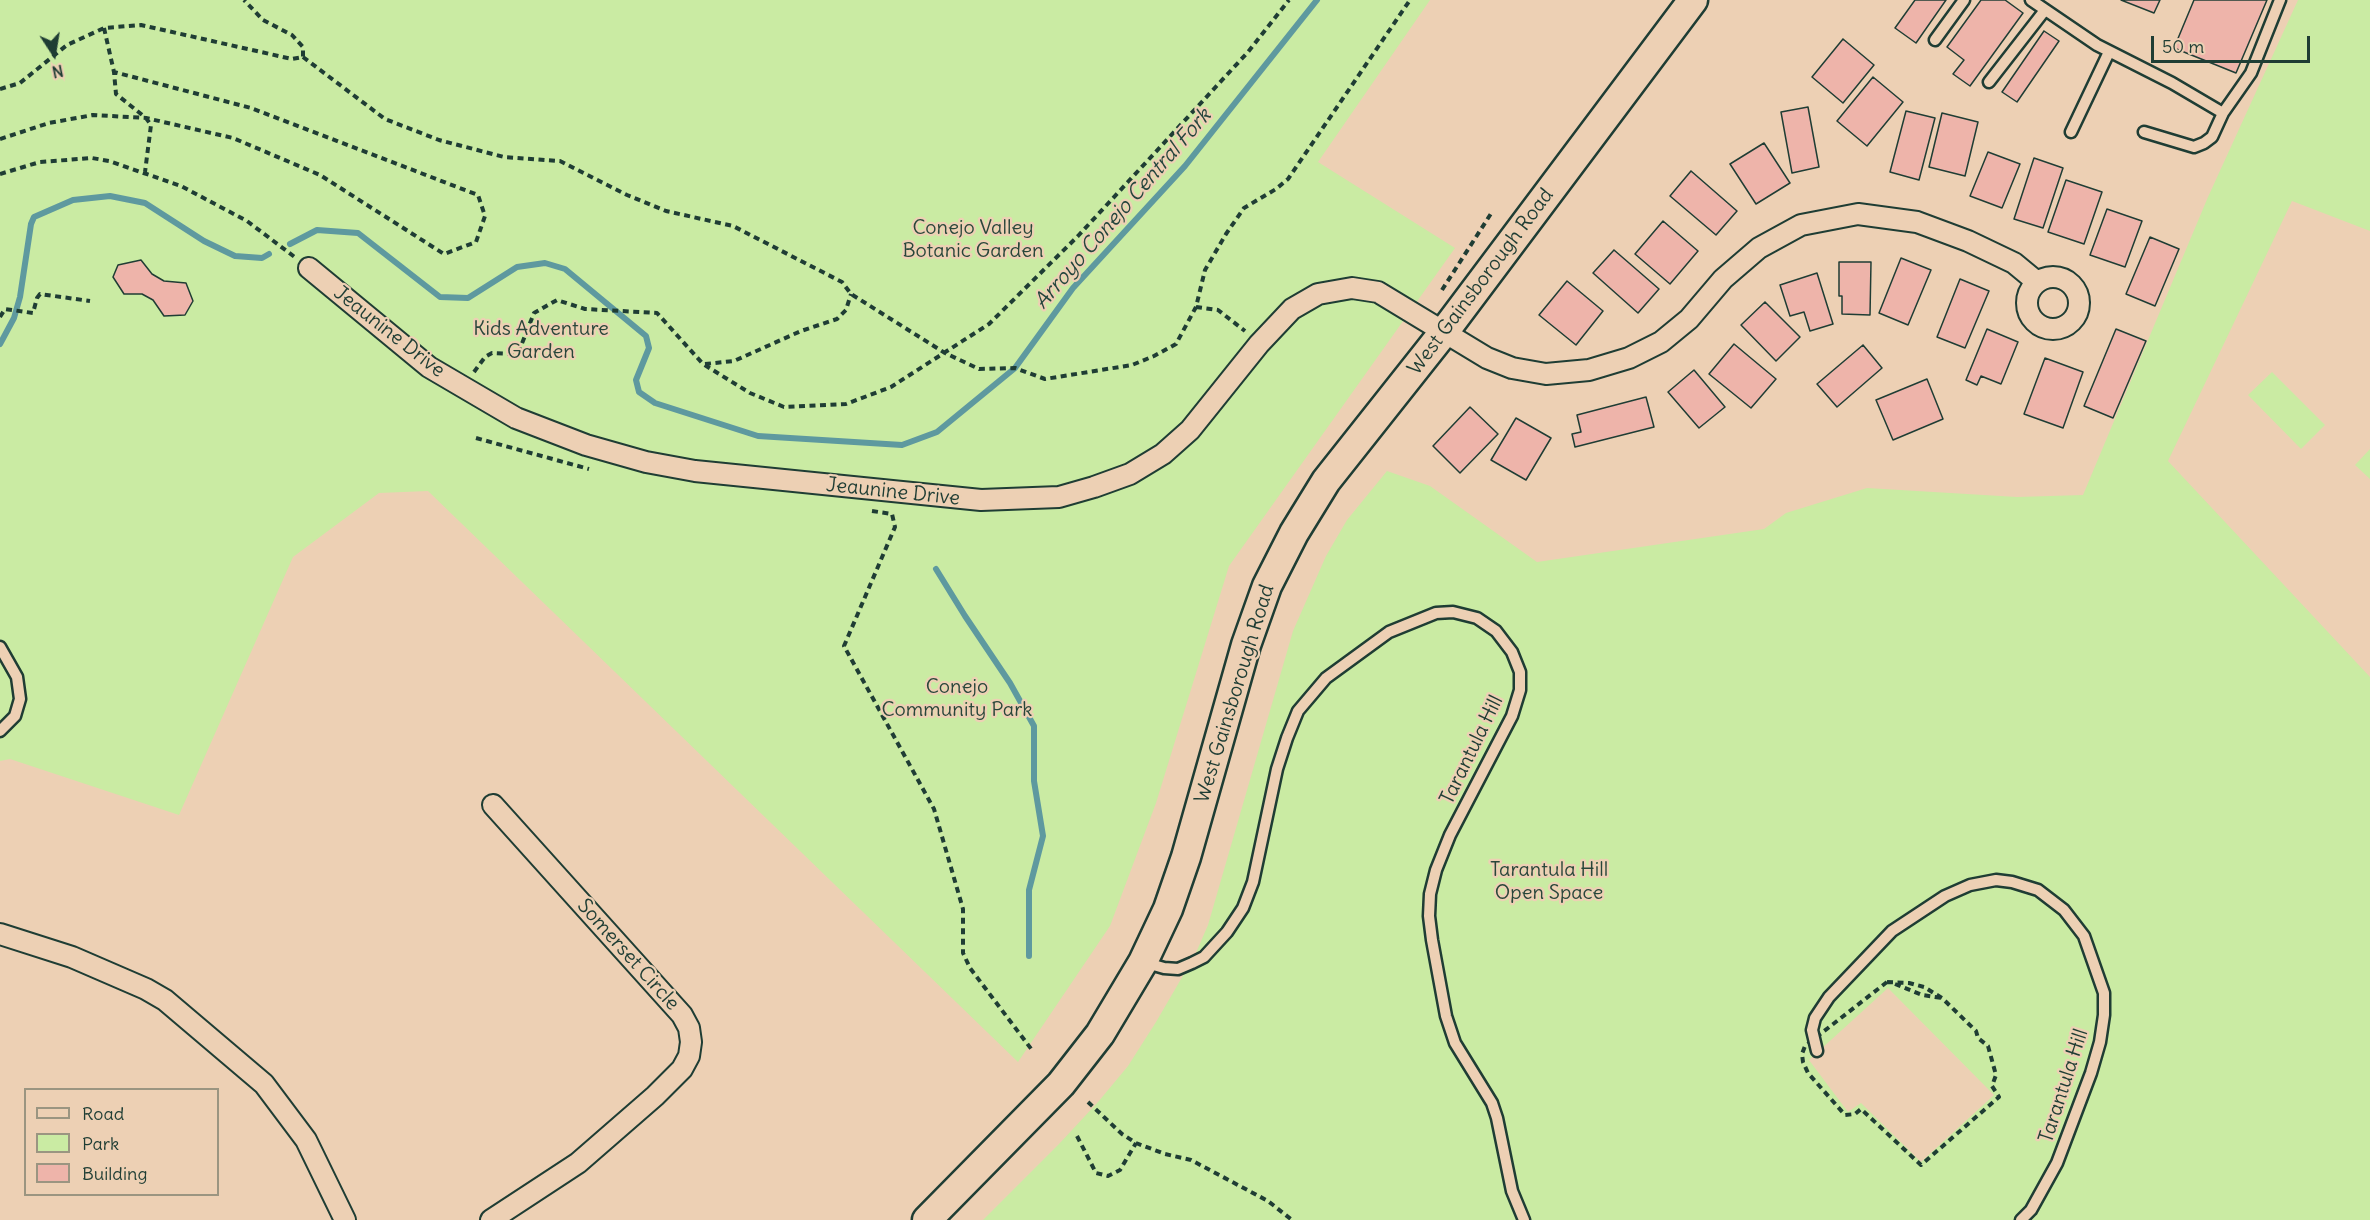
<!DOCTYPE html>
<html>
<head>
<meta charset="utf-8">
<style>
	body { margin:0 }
	#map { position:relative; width:2370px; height:1220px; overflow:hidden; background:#edd0b4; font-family:Delius,sans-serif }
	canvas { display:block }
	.legend { position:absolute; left:24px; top:1088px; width:195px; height:108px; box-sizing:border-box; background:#edd0b4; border:2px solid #9b9581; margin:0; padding:8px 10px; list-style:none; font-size:18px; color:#1f3d34 }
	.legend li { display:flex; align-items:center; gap:12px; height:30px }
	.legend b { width:30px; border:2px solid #9b9581 }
	.north { position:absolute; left:24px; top:24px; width:60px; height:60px; -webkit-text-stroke:4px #edd0b4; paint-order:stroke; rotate:168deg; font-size:16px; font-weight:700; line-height:24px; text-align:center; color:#1f3d34 }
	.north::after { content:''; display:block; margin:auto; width:21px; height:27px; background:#1f3d34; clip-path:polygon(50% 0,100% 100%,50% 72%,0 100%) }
	.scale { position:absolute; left:2151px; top:36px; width:159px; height:27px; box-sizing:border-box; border:3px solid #1f3d34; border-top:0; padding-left:8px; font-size:18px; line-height:21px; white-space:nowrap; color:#1f3d34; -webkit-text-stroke:4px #edd0b4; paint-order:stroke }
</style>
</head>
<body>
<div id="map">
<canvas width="2370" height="1220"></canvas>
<ul class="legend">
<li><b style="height:8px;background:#edd0b4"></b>Road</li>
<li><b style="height:16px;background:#caeba3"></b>Park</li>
<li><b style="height:16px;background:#eeb4aa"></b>Building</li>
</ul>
<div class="north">N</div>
<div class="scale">50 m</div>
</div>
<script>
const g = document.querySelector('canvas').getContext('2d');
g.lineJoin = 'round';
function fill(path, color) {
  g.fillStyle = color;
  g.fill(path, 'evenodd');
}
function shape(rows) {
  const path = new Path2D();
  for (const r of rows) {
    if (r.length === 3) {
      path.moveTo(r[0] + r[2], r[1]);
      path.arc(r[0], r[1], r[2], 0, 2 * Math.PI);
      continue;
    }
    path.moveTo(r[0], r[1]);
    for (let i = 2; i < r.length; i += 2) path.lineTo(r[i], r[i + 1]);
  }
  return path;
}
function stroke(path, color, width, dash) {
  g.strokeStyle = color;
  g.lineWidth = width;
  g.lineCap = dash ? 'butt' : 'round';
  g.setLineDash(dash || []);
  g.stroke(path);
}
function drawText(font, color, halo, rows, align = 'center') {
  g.font = font + ' Delius,sans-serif';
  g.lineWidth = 4.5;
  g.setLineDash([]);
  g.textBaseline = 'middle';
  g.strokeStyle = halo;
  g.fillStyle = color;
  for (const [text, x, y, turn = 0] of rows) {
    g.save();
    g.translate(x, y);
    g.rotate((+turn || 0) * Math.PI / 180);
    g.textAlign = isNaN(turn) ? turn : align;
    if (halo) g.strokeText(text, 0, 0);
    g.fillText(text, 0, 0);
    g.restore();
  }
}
fill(shape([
	[0,0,1430,0,1318,162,1455,248,1229,566,1156,803,1110,926,1018,1062,428,491,379,493,293,557,179,815,10,759,0,761],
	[2298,0,2370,0,2370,231,2292,201,2168,461,2370,677,2370,1220,983,1220,1059,1144,1098,1102,1128,1066,1156,1022,1195,955,1208,925,1293,631,1326,556,1347,520,1387,471,1430,486,1537,562,1764,529,1786,513,1867,488,2017,497,2083,495,2208,197],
	[1888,988,1994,1095,1921,1162,1861,1103,1848,1112,1809,1060],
	[2272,372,2325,425,2301,449,2248,395],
	[2370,449,2370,479,2355,465]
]), '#caeba3');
stroke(shape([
	[290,244,317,230,358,233,440,297,468,298,517,267,545,263,565,269,646,336,649,348,636,380,639,392,655,403,758,436,902,445,937,432,1015,368,1073,288,1185,166,1317,0],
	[0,344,14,318,20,297,31,224,34,217,73,200,110,196,145,203,204,241,235,256,262,258,269,254],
	[936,569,965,616,1010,683,1034,726,1034,781,1043,836,1029,890,1029,956]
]), '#5e999f', 6);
const building = shape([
	[1915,0,1946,0,1916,43,1895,28,1915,0],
	[1981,0,2005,0,2023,13,1970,86,1953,74,1964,60,1947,47,1981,0],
	[2121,0,2160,0,2154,13,2121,0],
	[2194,0,2267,0,2236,73,2174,48,2194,0],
	[2044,31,2059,41,2017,102,2002,92,2044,31],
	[1843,39,1874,65,1843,103,1812,77,1843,39],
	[1873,77,1903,102,1867,146,1837,121,1873,77],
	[1808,107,1819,167,1792,173,1781,112,1808,107],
	[1906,111,1935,118,1919,180,1890,172,1906,111],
	[1942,113,1978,122,1965,176,1929,167,1942,113],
	[1764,143,1790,183,1756,204,1730,164,1764,143],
	[1988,152,2020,164,2002,208,1970,196,1988,152],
	[2034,158,2063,168,2043,228,2014,219,2034,158],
	[1691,171,1737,211,1716,235,1670,196,1691,171],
	[2066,180,2102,192,2084,244,2048,232,2066,180],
	[2107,209,2142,221,2125,267,2090,255,2107,209],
	[1663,221,1698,251,1670,284,1635,254,1663,221],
	[2150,237,2179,249,2155,306,2126,294,2150,237],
	[1614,250,1659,289,1638,313,1593,273,1614,250],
	[1901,258,1931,270,1908,325,1879,313,1901,258],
	[141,260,152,274,164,281,186,283,193,301,185,315,164,316,153,300,142,294,124,294,113,277,118,265,141,260],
	[1839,262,1871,262,1870,315,1842,314,1842,296,1839,296,1839,262],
	[1817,273,1833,324,1810,331,1804,312,1790,316,1780,285,1817,273],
	[1960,279,1989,291,1965,348,1937,337,1960,279],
	[1567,281,1603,311,1576,345,1539,315,1567,281],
	[1765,302,1800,337,1776,361,1741,325,1765,302],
	[1987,329,2018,342,2001,384,1981,376,1977,385,1966,380,1987,329],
	[2116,329,2146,341,2113,418,2084,406,2116,329],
	[1734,344,1776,379,1751,408,1709,374,1734,344],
	[1863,345,1882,368,1837,407,1817,384,1863,345],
	[2045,358,2083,372,2063,428,2024,414,2045,358],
	[1694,370,1725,407,1699,428,1668,392,1694,370],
	[1927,379,1943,419,1893,440,1876,400,1927,379],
	[1646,397,1654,427,1575,447,1572,434,1581,432,1577,415,1646,397],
	[1470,407,1498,434,1460,473,1433,446,1470,407],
	[1516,418,1551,438,1526,480,1491,460,1516,418]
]);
fill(building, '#eeb4aa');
stroke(building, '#1f3d34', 1.5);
const lane = shape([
	[2031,0,2097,45,2172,83,2223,113,2251,73,2280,0],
	[1935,40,1964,0],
	[1989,82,2045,10],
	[2071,132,2109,52],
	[2144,132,2194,147,2204,143,2212,137,2223,113],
	[0,647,17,677,20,699,15,716,0,731],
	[1143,962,1164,968,1178,969,1192,963,1204,957,1227,932,1243,908,1253,882,1277,769,1287,738,1298,711,1326,678,1389,632,1436,613,1453,612,1477,618,1496,631,1512,652,1520,672,1520,690,1512,716,1450,835,1436,870,1430,894,1429,916,1432,940,1446,1016,1455,1043,1492,1103,1497,1118,1512,1191,1524,1220],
	[1817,1051,1812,1030,1815,1018,1829,997,1892,931,1945,896,1970,885,1996,880,2012,882,2038,890,2064,910,2084,936,2104,993,2104,1015,2100,1042,2091,1073,2057,1163,2031,1210,2021,1220]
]);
const street = shape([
	[309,268,429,367,516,418,586,445,646,462,695,471,981,500,1059,497,1094,487,1130,474,1163,454,1190,430,1259,344,1292,309,1318,294,1352,288,1378,292,1487,358,1512,368,1546,374,1589,370,1629,358,1661,342,1689,319,1723,279,1759,248,1801,225,1858,214,1917,222,1968,241,2014,263,2037,282],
	[2053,303,26],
	[0,934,72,957,146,989,165,1000,264,1084,306,1140,345,1220],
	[491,1220,578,1163,655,1096,682,1069,689,1056,691,1042,689,1028,682,1015,493,805]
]);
const secondary = shape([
	[927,1220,1061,1084,1100,1034,1143,962,1168,909,1186,857,1246,645,1267,586,1294,533,1326,481,1444,332,1693,0]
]);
stroke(lane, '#1f3d34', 15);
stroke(street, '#1f3d34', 24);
stroke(secondary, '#1f3d34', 33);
stroke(shape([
	[104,28,114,72,116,94,146,118,151,125,145,172],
	[303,57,385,119,439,140,504,157,560,161,627,195,666,211,733,226,842,282,851,294,945,353,979,369,1015,368,1045,379,1132,365,1154,356,1176,344,1196,307,1205,270,1226,234,1244,208,1276,189,1288,179,1410,0],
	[0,89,20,83,67,45,104,28,141,25,292,59,303,57,303,47,292,35,263,20,244,0],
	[0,139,49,123,93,115,146,118,233,138,320,175,444,254,476,242,485,216,478,195,251,108,114,72],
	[0,174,40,162,92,158,109,161,181,186,247,221,296,258],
	[1442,290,1492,212],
	[1196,307,1218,310,1245,331],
	[0,317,5,309,33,313,37,298,40,294,90,301],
	[705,364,734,361,801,331,837,319,846,310,851,294],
	[474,372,485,357,492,353,514,354,519,351,534,313,557,300,585,309,657,313,703,364,750,393,784,407,846,404,891,387,989,324,1078,236,1248,52,1289,0],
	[476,438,589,469],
	[872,511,892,514,895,527,844,646,934,809,963,909,963,953,970,968,1032,1050],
	[1887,982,1909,983,1924,987,1942,998,1976,1031,1978,1038,1988,1046,1996,1075,1992,1086,1999,1097,1921,1165,1861,1109,1855,1114,1845,1115,1808,1073,1803,1062,1802,1054,1805,1046,1887,982],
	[1895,984,1922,995,1942,998],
	[1088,1102,1122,1134,1136,1143,1165,1154,1191,1160,1268,1201,1292,1220],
	[1077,1136,1096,1173,1108,1176,1120,1170,1136,1143]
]), '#1f3d34', 4, [6, 4.5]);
stroke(lane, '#edd0b4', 10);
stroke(street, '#edd0b4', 20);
stroke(secondary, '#edd0b4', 28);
drawText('20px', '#28463a', '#edd0b4', [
	["Conejo Valley",973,228],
	["Botanic Garden",973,251],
	["Kids Adventure",541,329],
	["Garden",541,352],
	["Conejo",957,687],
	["Community Park",957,710],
	["Tarantula Hill",1549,870],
	["Open Space",1549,893]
]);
drawText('20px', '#1f3d34', '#edd0b4', [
	["West Gainsborough Road",1481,282,-53],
	["Jeaunine Drive",389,332,38],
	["Jeaunine Drive",893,492,6],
	["West Gainsborough Road",1235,694,-73],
	["Tarantula Hill",1472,750,-64],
	["Somerset Circle",628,955,48],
	["Tarantula Hill",2064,1086,-72]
]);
drawText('italic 21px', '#24453d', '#edd0b4', [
	["Arroyo Conejo Central Fork",1123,209,-49]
]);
</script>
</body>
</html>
